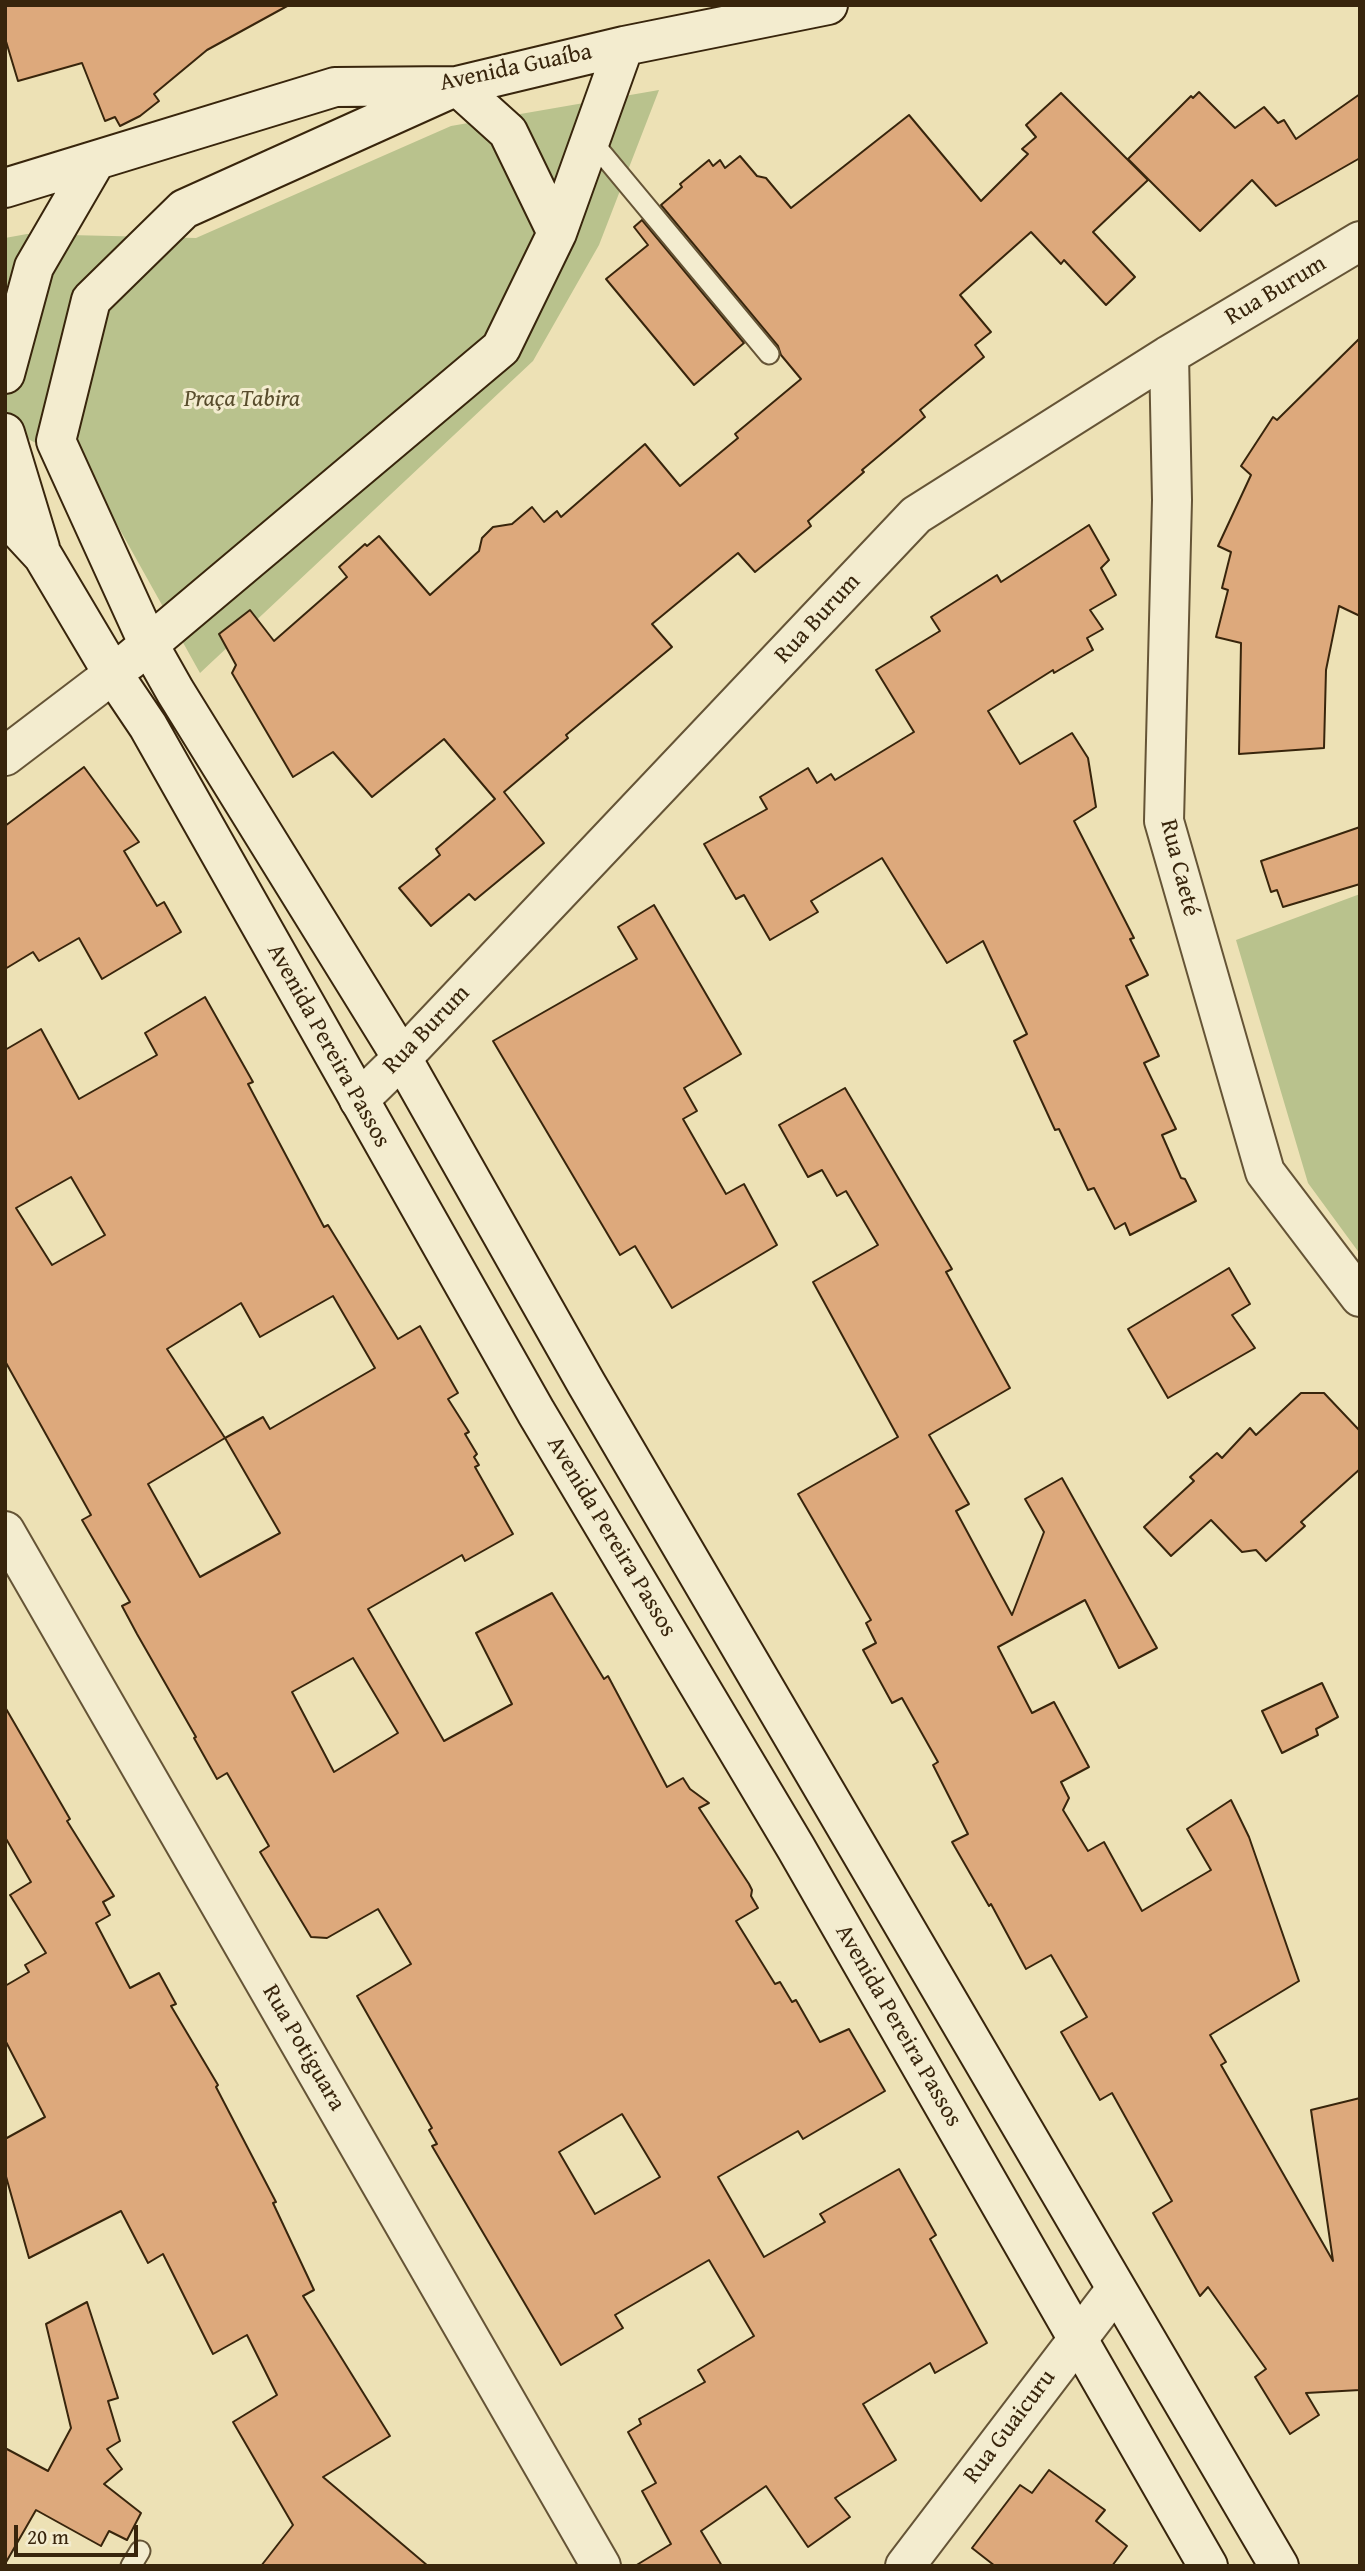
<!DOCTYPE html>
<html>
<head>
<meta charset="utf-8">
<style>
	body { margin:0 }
	#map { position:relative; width:1365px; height:2571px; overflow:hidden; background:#ede1b5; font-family:"Gentium Book Plus",serif }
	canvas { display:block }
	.frame { position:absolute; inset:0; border:7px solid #38250c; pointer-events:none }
	.scale { position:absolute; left:14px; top:2525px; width:124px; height:32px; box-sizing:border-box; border:4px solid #38250c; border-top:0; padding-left:9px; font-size:21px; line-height:24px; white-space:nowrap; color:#38250c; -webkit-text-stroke:5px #f3eccf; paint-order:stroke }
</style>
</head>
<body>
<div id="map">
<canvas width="1365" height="2571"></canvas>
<div class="frame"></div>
<div class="scale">20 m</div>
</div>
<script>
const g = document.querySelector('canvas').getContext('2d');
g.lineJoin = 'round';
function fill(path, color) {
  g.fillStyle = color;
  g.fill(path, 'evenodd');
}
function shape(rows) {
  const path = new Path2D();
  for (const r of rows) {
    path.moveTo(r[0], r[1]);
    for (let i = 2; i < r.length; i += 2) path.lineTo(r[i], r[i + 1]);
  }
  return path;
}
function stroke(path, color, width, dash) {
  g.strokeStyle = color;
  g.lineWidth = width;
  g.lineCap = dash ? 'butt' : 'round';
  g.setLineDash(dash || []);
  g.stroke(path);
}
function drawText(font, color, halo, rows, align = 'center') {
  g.font = font + ' "Gentium Book Plus",serif';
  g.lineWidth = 6;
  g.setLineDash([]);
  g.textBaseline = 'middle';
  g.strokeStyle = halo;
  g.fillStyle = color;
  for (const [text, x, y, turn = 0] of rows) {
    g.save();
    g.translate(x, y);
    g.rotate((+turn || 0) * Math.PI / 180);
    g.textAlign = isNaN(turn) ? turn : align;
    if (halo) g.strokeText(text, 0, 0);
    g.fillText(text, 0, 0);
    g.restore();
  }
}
fill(shape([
	[659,90,599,245,533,361,200,673,86,469,5,427,5,238,27,234,196,238,451,126],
	[1360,894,1360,1254,1308,1183,1236,940]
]), '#b9c28d');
const building = shape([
	[5,5,289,5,207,50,154,94,159,101,140,116,120,126,115,117,105,121,82,63,18,81,5,38,5,5],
	[1199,92,1235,128,1264,107,1278,123,1284,120,1296,139,1360,94,1360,158,1276,206,1252,180,1200,231,1128,159,1191,96,1193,98,1199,92],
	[1061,93,1148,180,1093,232,1135,277,1106,305,1064,260,1061,264,1031,232,960,295,991,332,975,345,984,357,920,410,925,417,862,470,864,472,808,521,811,526,755,572,738,553,652,624,672,647,566,735,568,738,504,792,544,843,475,900,469,894,431,926,399,888,440,855,436,849,495,799,444,739,372,797,333,752,293,777,232,673,236,665,219,634,250,610,274,641,347,577,339,567,365,544,367,546,379,536,430,595,479,551,482,538,493,527,512,524,532,507,544,522,557,511,561,517,645,444,680,486,738,438,735,434,801,379,781,355,778,346,661,205,682,187,680,184,709,160,713,166,720,160,725,168,740,156,757,176,766,178,791,208,909,115,981,201,1028,154,1022,149,1036,137,1026,125,1061,93],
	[642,220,744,343,694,385,606,279,648,245,634,227,642,220],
	[1360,338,1360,616,1339,606,1326,670,1324,748,1239,754,1241,643,1216,637,1228,590,1222,588,1231,552,1218,546,1251,475,1241,466,1273,417,1277,420,1360,338],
	[1089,525,1109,560,1101,568,1116,595,1090,610,1103,629,1087,638,1093,650,1054,673,1053,670,988,711,1020,764,1072,733,1088,758,1096,807,1074,821,1134,938,1130,939,1148,975,1126,986,1159,1056,1144,1063,1176,1129,1162,1135,1181,1178,1185,1179,1196,1201,1130,1235,1125,1223,1115,1229,1094,1188,1088,1190,1059,1129,1055,1130,1014,1041,1027,1034,983,941,947,963,882,858,811,901,818,912,770,940,744,895,736,899,704,844,767,809,760,797,808,768,817,783,831,774,835,780,914,732,876,670,940,631,931,617,997,575,1001,582,1089,525],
	[84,767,139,842,124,851,157,906,164,902,181,932,102,979,79,938,39,961,33,952,5,969,5,826,84,767],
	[1360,827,1360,884,1283,907,1277,890,1271,892,1261,861,1360,827],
	[654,905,741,1054,684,1088,697,1111,683,1119,726,1194,744,1184,777,1245,672,1308,635,1246,620,1255,493,1041,637,959,618,927,654,905],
	[205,997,253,1082,248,1084,324,1227,328,1225,398,1339,420,1326,458,1393,448,1399,469,1432,465,1434,477,1454,474,1457,479,1465,475,1467,513,1534,465,1561,462,1555,368,1609,444,1741,512,1704,476,1633,552,1593,604,1679,608,1676,667,1787,683,1778,690,1789,709,1803,699,1808,749,1884,752,1890,751,1896,758,1908,736,1921,775,1984,780,1982,792,2002,796,2000,820,2042,849,2029,885,2091,803,2139,798,2131,718,2177,764,2257,825,2222,820,2214,899,2169,936,2235,930,2239,987,2343,935,2373,930,2363,863,2404,896,2460,835,2498,850,2517,808,2547,766,2486,701,2531,722,2566,635,2566,671,2544,642,2491,656,2483,628,2432,641,2424,639,2419,705,2382,698,2370,754,2336,709,2260,615,2315,623,2328,561,2365,432,2146,437,2144,429,2130,432,2128,357,1996,411,1964,378,1909,327,1938,311,1937,260,1852,269,1846,227,1773,217,1779,194,1738,196,1737,137,1634,122,1606,130,1602,82,1520,91,1515,5,1361,5,1050,41,1029,79,1099,157,1055,145,1033,205,997],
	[71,1177,105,1235,52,1265,16,1208,71,1177],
	[333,1296,375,1368,270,1429,263,1417,225,1438,167,1349,241,1303,260,1337,333,1296],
	[225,1438,280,1533,200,1577,148,1484,225,1438],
	[353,1658,398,1733,334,1772,292,1692,353,1658],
	[622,2114,660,2177,595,2214,559,2152,622,2114],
	[845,1088,952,1269,946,1272,1010,1388,929,1435,969,1504,956,1511,1012,1615,1044,1532,1025,1499,1062,1478,1157,1648,1119,1668,1085,1600,998,1647,1032,1713,1054,1702,1089,1767,1061,1782,1069,1798,1063,1810,1088,1851,1104,1842,1142,1911,1211,1870,1187,1829,1231,1800,1249,1837,1299,1981,1210,2035,1226,2062,1221,2065,1333,2261,1311,2110,1360,2098,1360,2390,1306,2393,1319,2415,1290,2434,1255,2377,1266,2369,1208,2287,1200,2296,1153,2213,1172,2201,1112,2093,1100,2100,1061,2032,1087,2017,1051,1955,1026,1969,991,1904,989,1906,952,1842,968,1834,933,1765,938,1762,902,1698,892,1703,863,1650,876,1643,866,1623,871,1620,798,1494,898,1437,813,1282,878,1245,846,1191,837,1196,822,1170,808,1177,779,1125,845,1088],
	[1229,1268,1250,1304,1232,1315,1255,1348,1168,1398,1128,1329,1229,1268],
	[1301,1393,1324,1393,1360,1431,1360,1469,1301,1522,1305,1526,1266,1561,1256,1550,1242,1552,1211,1520,1171,1556,1144,1527,1194,1481,1190,1477,1217,1453,1222,1458,1250,1428,1256,1435,1301,1393],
	[1322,1683,1338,1717,1316,1729,1318,1735,1282,1753,1262,1711,1322,1683],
	[5,1707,70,1819,67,1821,114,1896,103,1902,110,1915,96,1923,130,1988,159,1973,176,2004,171,2006,218,2085,216,2087,276,2202,273,2203,314,2290,303,2296,390,2436,323,2477,428,2566,261,2566,293,2525,233,2422,277,2395,247,2335,213,2354,163,2254,148,2263,121,2211,29,2258,5,2173,5,2139,45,2117,5,2040,5,1986,29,1972,25,1965,46,1953,10,1895,31,1882,5,1837,5,1707],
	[87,2302,118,2398,108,2401,120,2441,107,2449,122,2469,104,2484,141,2513,127,2540,109,2531,101,2546,36,2510,5,2564,5,2448,48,2471,71,2428,46,2324,87,2302],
	[1049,2470,1105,2510,1096,2521,1127,2546,1112,2566,995,2566,972,2548,1020,2485,1032,2493,1049,2470]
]);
fill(building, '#dda97c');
stroke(building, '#38250c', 2);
const lane = shape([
	[590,139,769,354],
	[131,2566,140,2551]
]);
const street = shape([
	[1169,355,1172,500,1164,821,1265,1172,1360,1297],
	[5,756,113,674],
	[359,1100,402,1058,916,515,1169,355,1360,241],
	[5,1531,601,2566],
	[905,2566,1116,2289]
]);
const secondary = shape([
	[457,86,184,209,91,300,56,441,149,645,175,691,402,1058,586,1383,1279,2566],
	[457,86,508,132,557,233],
	[5,188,335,87,457,86,624,46,828,5],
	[5,374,34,267,95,162],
	[5,433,40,548],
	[5,515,43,556,113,674,148,726,536,1412,796,1848,1208,2566],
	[129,661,501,348,557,233,624,46]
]);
stroke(lane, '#655436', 23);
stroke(street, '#655436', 42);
stroke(secondary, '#38250c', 42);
stroke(lane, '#f3eccf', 19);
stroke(street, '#f3eccf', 38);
stroke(secondary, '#f3eccf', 38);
drawText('24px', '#38250c', '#f3eccf', [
	["Avenida Guaíba",516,68,-12],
	["Rua Burum",1276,291,-31],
	["Rua Burum",818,619,-47],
	["Rua Caeté",1179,868,76],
	["Rua Burum",427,1030,-46],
	["Avenida Pereira Passos",328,1046,61],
	["Avenida Pereira Passos",611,1537,59],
	["Avenida Pereira Passos",898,2026,60],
	["Rua Potiguara",303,2048,60],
	["Rua Guaicuru",1010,2427,-53]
]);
drawText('italic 24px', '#584c2c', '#f3eccf', [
	["Praça Tabira",242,400]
]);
</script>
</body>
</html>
